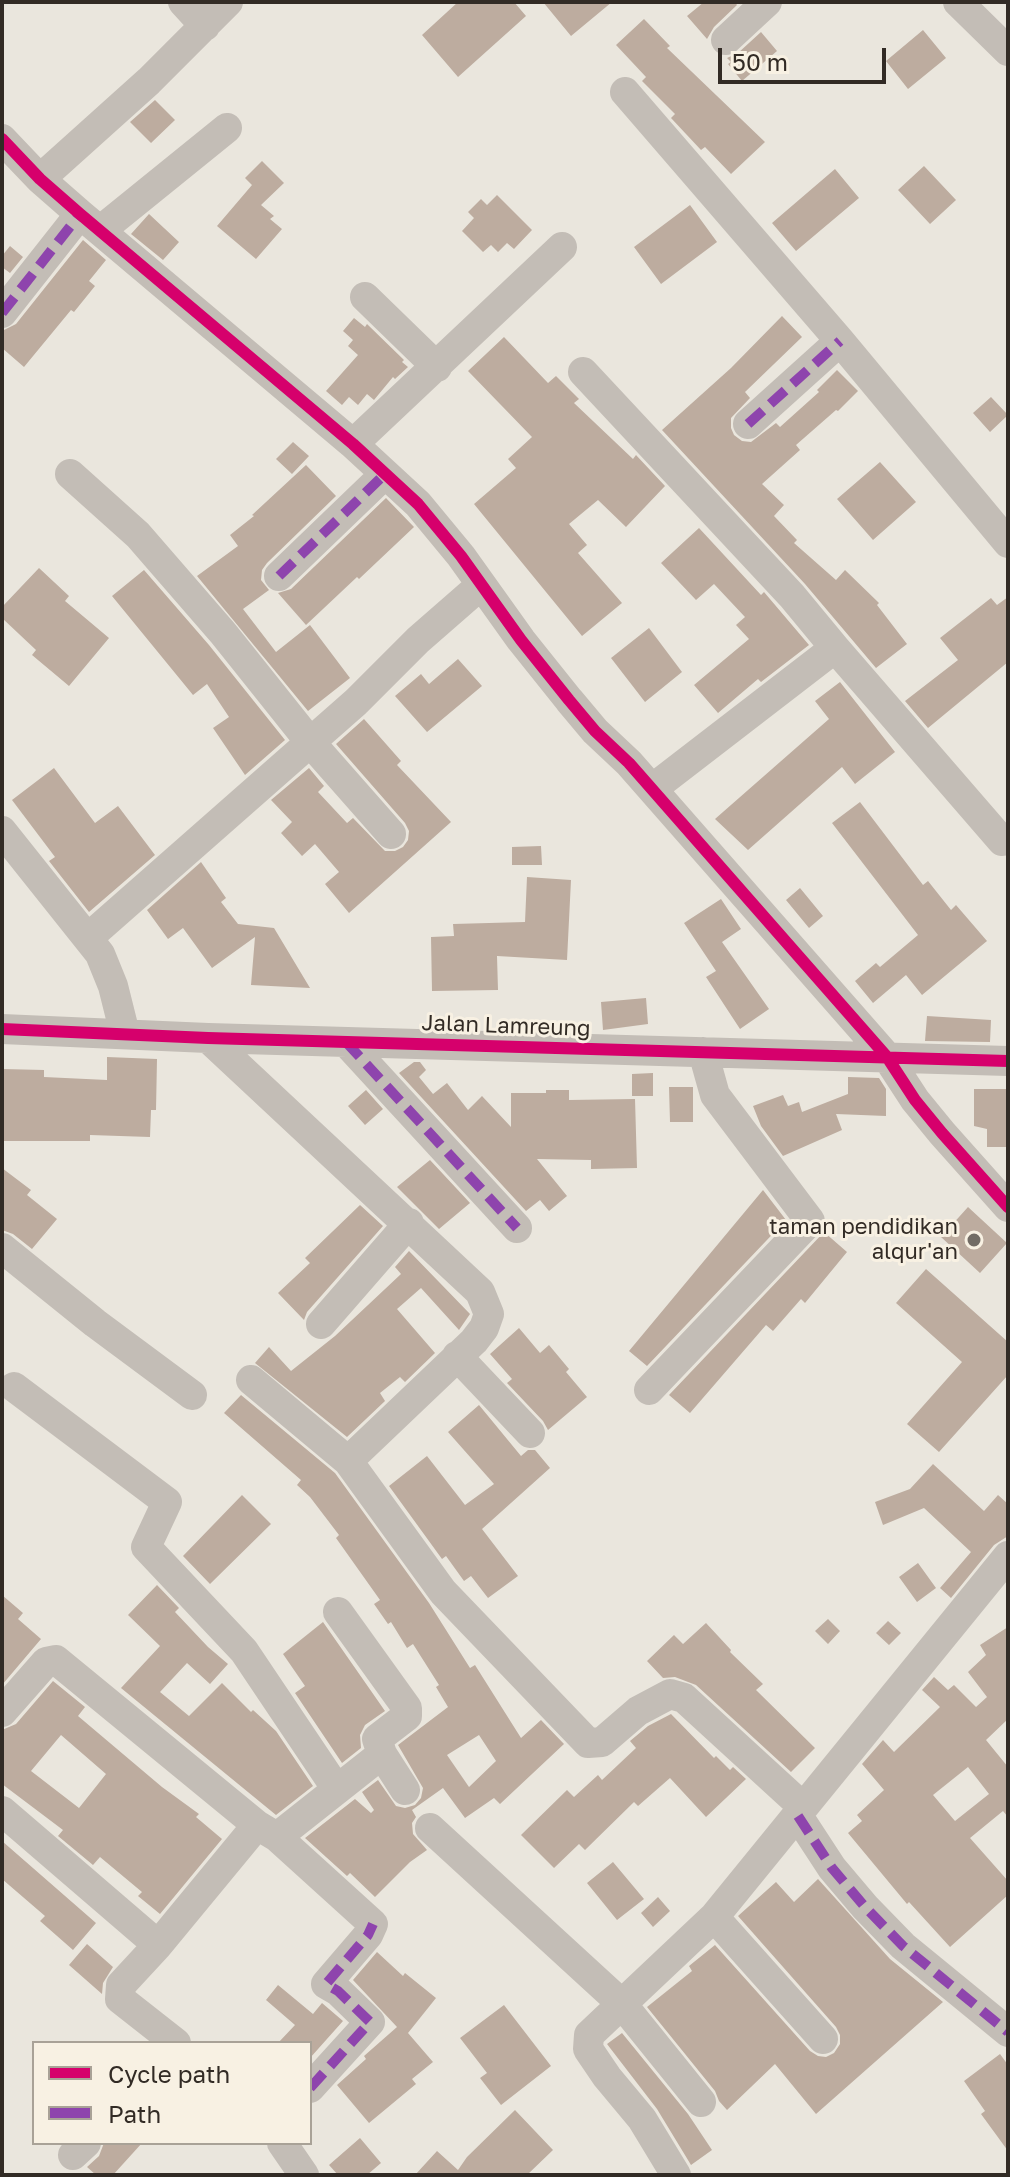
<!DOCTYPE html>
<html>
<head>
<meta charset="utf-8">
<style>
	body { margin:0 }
	#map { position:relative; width:1010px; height:2177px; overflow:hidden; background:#eae6dd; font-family:"Golos Text",sans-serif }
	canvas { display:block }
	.frame { position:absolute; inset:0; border:4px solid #322b25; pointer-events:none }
	.legend { position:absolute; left:32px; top:2041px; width:280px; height:104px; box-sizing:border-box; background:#f8f1e3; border:2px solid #a9a297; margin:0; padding:10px 14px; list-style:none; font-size:24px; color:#322b25 }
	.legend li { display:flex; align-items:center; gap:16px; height:40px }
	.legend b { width:40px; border:2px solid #a9a297 }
	.scale { position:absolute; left:718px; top:48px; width:168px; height:36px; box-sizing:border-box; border:4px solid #322b25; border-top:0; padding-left:10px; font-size:24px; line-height:28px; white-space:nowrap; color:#322b25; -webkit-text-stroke:6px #f8f1e3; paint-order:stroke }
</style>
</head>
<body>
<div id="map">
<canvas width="1010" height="2177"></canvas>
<div class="frame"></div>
<ul class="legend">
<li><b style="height:10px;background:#d6006c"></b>Cycle path</li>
<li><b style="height:10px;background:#8e44ad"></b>Path</li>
</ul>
<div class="scale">50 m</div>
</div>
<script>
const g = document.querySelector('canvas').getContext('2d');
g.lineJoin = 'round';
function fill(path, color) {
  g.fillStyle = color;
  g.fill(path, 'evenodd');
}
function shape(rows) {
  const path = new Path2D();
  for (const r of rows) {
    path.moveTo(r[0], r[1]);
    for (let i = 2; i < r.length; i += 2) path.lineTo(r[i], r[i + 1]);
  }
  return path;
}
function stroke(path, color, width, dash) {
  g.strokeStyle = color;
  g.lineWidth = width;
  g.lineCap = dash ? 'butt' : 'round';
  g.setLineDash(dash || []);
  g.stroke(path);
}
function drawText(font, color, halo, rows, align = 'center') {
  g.font = font + ' "Golos Text",sans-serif';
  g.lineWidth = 6;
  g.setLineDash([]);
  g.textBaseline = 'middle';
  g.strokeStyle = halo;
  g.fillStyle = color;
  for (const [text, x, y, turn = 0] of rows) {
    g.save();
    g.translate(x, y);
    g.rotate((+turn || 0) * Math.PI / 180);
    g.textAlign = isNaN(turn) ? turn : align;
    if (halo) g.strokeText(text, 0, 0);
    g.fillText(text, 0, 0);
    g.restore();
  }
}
fill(shape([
	[458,2,514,2,526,16,458,77,422,35],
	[543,2,612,2,571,36],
	[704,2,735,2,737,5,714,27,707,39,687,16],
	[644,19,670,46,667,48,765,142,731,174,705,147,701,150,671,118,675,114,642,81,646,77,616,45],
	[923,30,946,58,908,89,886,61],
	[761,32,777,51,742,81,728,64,731,62,727,58,738,53],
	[155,100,175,120,151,143,130,122],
	[262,161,284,183,261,205,274,216,270,219,282,229,256,259,217,226,252,185,245,178],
	[924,166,956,200,930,224,898,190],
	[835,169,859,198,796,251,772,223],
	[497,195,532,230,514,249,507,243,498,252,491,245,483,252,462,231,474,218,468,212,481,199,487,205],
	[690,205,717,242,661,284,634,247],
	[149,214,179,242,163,260,131,234],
	[83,240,106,260,89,281,95,286,74,312,71,310,24,367,2,348,2,331,16,324],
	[10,246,23,257,10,273,2,267,2,256],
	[782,316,802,337,745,392,750,398,731,418,731,428,734,435,742,441,751,442,776,423,780,427,819,392,817,390,837,370,858,391,838,411,836,410,796,445,800,450,762,484,784,505,774,516,797,540,794,543,836,580,845,570,879,603,877,605,907,644,876,668,805,584,662,430,731,368],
	[354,318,365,327,367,324,404,360,402,362,408,367,395,379,393,377,374,400,367,394,358,405,349,397,342,405,326,391,358,355,348,346,353,340,343,331],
	[504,337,548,383,556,376,579,399,574,403,633,459,636,455,665,486,626,527,598,500,569,524,587,545,578,553,622,603,582,636,474,504,516,468,508,459,532,437,468,371],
	[991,397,1008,415,990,432,973,413],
	[293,442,309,456,292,474,276,459],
	[880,462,916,502,873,540,837,499],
	[306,465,336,496,267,563,262,570,261,580,269,590,243,609,276,652,310,625,350,678,308,711,197,576,238,546,230,535,254,516,252,515],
	[386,498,414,527,359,579,357,577,306,625,278,593,291,589],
	[699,528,761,595,764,592,809,645,761,682,758,679,718,713,694,685,749,639,736,625,745,617,714,584,696,600,661,563],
	[39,568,69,596,65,601,109,638,69,686,32,655,36,650,2,618,2,607],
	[144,570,209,645,285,740,245,775,213,728,229,717,207,684,193,695,112,596],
	[1008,597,1008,662,928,728,905,701,958,660,940,638,991,598,997,605],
	[649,628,682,672,645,702,611,658],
	[458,659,482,686,427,732,395,696,421,674,429,684],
	[840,682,895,752,855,784,842,767,748,850,715,819,829,719,815,701],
	[364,719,401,761,397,765,451,822,349,913,325,884,339,872,315,844,302,856,281,833,292,822,271,800,309,768,324,786,318,792,347,823,353,818,385,851,395,851,403,847,408,840,409,831,405,823,336,744],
	[54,768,95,823,118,806,155,855,89,912,49,861,55,857,12,800],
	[860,802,923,885,928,881,951,910,956,905,987,941,922,995,906,975,873,1003,855,981,876,963,880,967,918,935,832,823],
	[541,846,542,865,512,865,512,847],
	[201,862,226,898,221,902,238,924,274,928,310,988,251,985,255,937,212,968,183,928,168,939,147,910],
	[527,877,571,880,567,960,497,956,498,990,432,991,431,937,454,936,453,924,525,922],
	[800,888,823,916,809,928,786,900],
	[721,899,741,929,722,942,769,1009,740,1029,706,977,716,971,684,923],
	[646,998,648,1024,603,1030,601,1002],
	[927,1016,991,1020,990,1042,925,1041],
	[107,1057,157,1059,156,1110,151,1110,150,1137,90,1135,90,1141,2,1141,2,1069,44,1070,44,1077,107,1080],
	[414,1062,420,1062,426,1070,419,1077,433,1094,447,1083,468,1110,482,1096,511,1127,511,1093,546,1093,546,1090,569,1090,569,1100,635,1099,637,1168,591,1169,591,1160,537,1159,567,1196,549,1211,540,1200,526,1211,399,1073],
	[653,1073,653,1096,632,1096,632,1074],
	[848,1077,879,1078,886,1089,886,1116,836,1114,842,1130,783,1156,761,1126,753,1106,783,1095,788,1106,799,1102,802,1112,848,1094],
	[669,1087,693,1087,693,1122,670,1122],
	[974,1089,1008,1089,1008,1147,987,1147,987,1129,974,1126],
	[366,1090,383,1109,365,1125,348,1106],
	[430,1160,470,1203,439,1229,397,1187],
	[2,1168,31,1190,27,1195,57,1219,32,1249,13,1234,2,1230],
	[763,1190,786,1220,647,1366,629,1351],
	[360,1205,383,1226,307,1312,304,1320,278,1293,310,1263,305,1258],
	[968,1207,1007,1243,980,1273,941,1237],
	[824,1232,847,1252,805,1303,801,1299,773,1331,766,1325,690,1413,669,1395],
	[409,1251,470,1314,459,1330,421,1288,397,1309,435,1353,405,1382,400,1377,380,1393,385,1401,347,1437,255,1363,269,1347,291,1371,335,1336,401,1274,395,1267],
	[926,1269,1008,1342,1008,1375,939,1452,907,1424,962,1362,896,1303],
	[519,1328,540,1353,549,1345,569,1369,566,1372,587,1397,548,1430,543,1421,507,1383,512,1379,490,1354],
	[241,1395,335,1473,429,1603,470,1668,475,1665,521,1738,541,1720,564,1744,500,1804,494,1798,465,1818,443,1788,412,1810,416,1817,412,1823,413,1834,427,1850,410,1862,375,1897,350,1873,347,1876,305,1838,355,1799,371,1813,374,1810,362,1792,378,1780,396,1806,405,1808,415,1805,421,1798,423,1788,398,1745,448,1707,436,1687,439,1685,413,1644,407,1648,391,1622,388,1624,374,1604,380,1600,336,1538,339,1535,310,1497,297,1485,301,1480,224,1413],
	[479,1735,496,1761,469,1787,447,1755],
	[479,1405,521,1456,528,1450,535,1450,550,1468,482,1529,518,1576,488,1598,471,1576,464,1581,446,1556,442,1559,389,1486,427,1456,465,1505,494,1484,448,1432],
	[933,1464,984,1511,998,1495,1008,1504,1008,1536,994,1545,951,1598,940,1588,971,1552,924,1508,883,1525,875,1502,910,1489],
	[242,1495,271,1524,210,1584,183,1556],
	[918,1563,936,1588,917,1602,899,1577],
	[157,1585,179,1608,175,1612,208,1647,228,1664,210,1684,187,1663,160,1692,189,1716,222,1683,251,1712,253,1710,276,1731,313,1786,276,1815,121,1688,160,1646,128,1615],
	[2,1595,23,1613,18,1619,41,1639,2,1685],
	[828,1619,840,1631,828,1644,815,1631],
	[888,1621,901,1633,889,1645,876,1633],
	[323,1622,385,1711,365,1725,360,1735,361,1748,342,1763,295,1693,305,1686,283,1654],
	[706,1623,731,1650,730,1652,763,1684,756,1690,815,1748,791,1772,696,1685,675,1677,663,1678,647,1661,674,1635,683,1644],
	[1008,1627,1008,1719,986,1740,1008,1767,1008,1817,1003,1811,970,1838,1008,1881,1008,1895,950,1947,909,1902,907,1904,848,1833,862,1821,857,1815,884,1790,862,1764,883,1740,894,1752,940,1707,922,1690,934,1677,948,1690,954,1685,976,1707,987,1697,968,1672,986,1655,980,1645],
	[968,1767,989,1794,955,1821,933,1795],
	[53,1681,85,1707,78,1716,162,1787,199,1814,196,1817,222,1839,160,1914,138,1896,142,1892,100,1857,93,1865,58,1836,63,1830,2,1784,2,1730,16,1724],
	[61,1735,106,1774,79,1808,31,1771],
	[671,1714,714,1758,716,1756,730,1770,733,1767,746,1779,706,1817,670,1778,638,1806,634,1802,585,1850,579,1844,554,1868,521,1835,567,1790,574,1797,598,1775,602,1780,636,1748,630,1741,648,1726],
	[2,1841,96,1923,73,1950,40,1921,45,1916,2,1879],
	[613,1862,644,1899,617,1920,587,1883],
	[818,1879,890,1959,943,2002,816,2114,775,2064,727,2110,719,2101,715,2091,647,2007,692,1971,689,1966,715,1945,810,2051,818,2056,826,2057,834,2053,840,2044,840,2035,836,2027,738,1916,776,1882,794,1902],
	[658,1897,670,1911,653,1927,641,1913],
	[87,1944,113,1967,103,1983,102,1994,69,1965],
	[377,1952,403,1976,405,1973,436,1998,408,2033,433,2062,412,2079,416,2084,369,2123,337,2085,366,2059,364,2056,397,2027,353,1980],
	[278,1985,313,2014,322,2003,343,2021,310,2058,310,2043,278,2043,295,2025,266,2000],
	[504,2005,551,2066,501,2105,480,2078,487,2073,460,2038],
	[622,2033,688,2114,712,2150,691,2165,657,2109,607,2044],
	[1000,2054,1008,2065,1008,2151,981,2114,985,2111,964,2081],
	[515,2110,553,2150,527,2175,415,2175,437,2151,458,2170,467,2157],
	[360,2138,381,2163,367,2175,338,2175,329,2165],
	[104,2143,142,2143,113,2175,96,2175,87,2167,99,2156]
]), '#bdac9f');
stroke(shape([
	[183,2,205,26],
	[958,2,1008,51],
	[726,40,767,2],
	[625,92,840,341,1008,543],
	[2,139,40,179,80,214,353,444,418,504,461,556,521,640,569,700,595,731,629,763,887,1057,915,1100,942,1133,1008,1207],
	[40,179,149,81,228,2],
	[101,230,227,128],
	[365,297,437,367],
	[2,313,80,214],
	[583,372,792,596,835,648,652,789],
	[748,424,840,341],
	[353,444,562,247],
	[70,474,138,535,223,633,310,742,391,834],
	[279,576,385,474],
	[835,648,1002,841],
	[2,831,100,954,113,986,125,1034],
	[89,937,356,702,418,640,481,585],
	[2,1029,208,1038,1008,1061],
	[208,1038,480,1292,489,1314,484,1328,474,1341,348,1461,251,1380],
	[346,1042,517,1228],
	[2,1248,95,1323,192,1395],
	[321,1324,409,1223],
	[457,1356,530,1433],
	[14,1387,167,1502,146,1547,244,1651,336,1788],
	[649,1390,810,1221,715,1095,703,1052],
	[348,1461,443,1592,588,1743,602,1742,638,1711,670,1694,684,1698,803,1807],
	[338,1612,407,1708,407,1716,377,1739,382,1754,405,1790],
	[2,1712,46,1662,56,1660,257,1825,277,1837,373,1924,368,1935,326,1984,338,1991,370,2022,310,2088],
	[2,1811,158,1945,257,1825],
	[798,1816,832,1868,865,1907,903,1946,1008,2032],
	[430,1828,622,2004,701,2102],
	[277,1837,382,1754],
	[714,1917,823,2039],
	[158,1945,121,1985,120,1999,176,2043],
	[282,2143,304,2175],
	[73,2155,86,2143],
	[676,2175,642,2119,607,2077,588,2049,589,2035,714,1917,1008,1556]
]), '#c3bdb6', 30);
stroke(shape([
	[2,313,80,214],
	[748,424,840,341],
	[279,576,385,474],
	[346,1042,517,1228],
	[798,1816,832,1868,865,1907,903,1946,1008,2032],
	[310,2088,370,2022,338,1991,326,1984,368,1935,373,1924]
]), '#8e44ad', 10, [20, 10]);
stroke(shape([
	[2,139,40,179,80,214,353,444,418,504,461,556,521,640,569,700,595,731,629,763,887,1057,915,1100,942,1133,1008,1207],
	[2,1029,208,1038,1008,1061]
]), '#d6006c', 12);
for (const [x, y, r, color] of [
	[974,1240,8,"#726c65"]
]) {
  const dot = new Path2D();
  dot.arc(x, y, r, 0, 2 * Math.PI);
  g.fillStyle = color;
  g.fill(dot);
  stroke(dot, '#f8f1e3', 3);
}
drawText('22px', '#322b25', '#f8f1e3', [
	["Jalan Lamreung",506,1026,2]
]);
drawText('22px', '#322b25', '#f8f1e3', [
	["taman pendidikan",958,1227],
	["alqur'an",958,1252]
], 'right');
</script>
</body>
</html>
